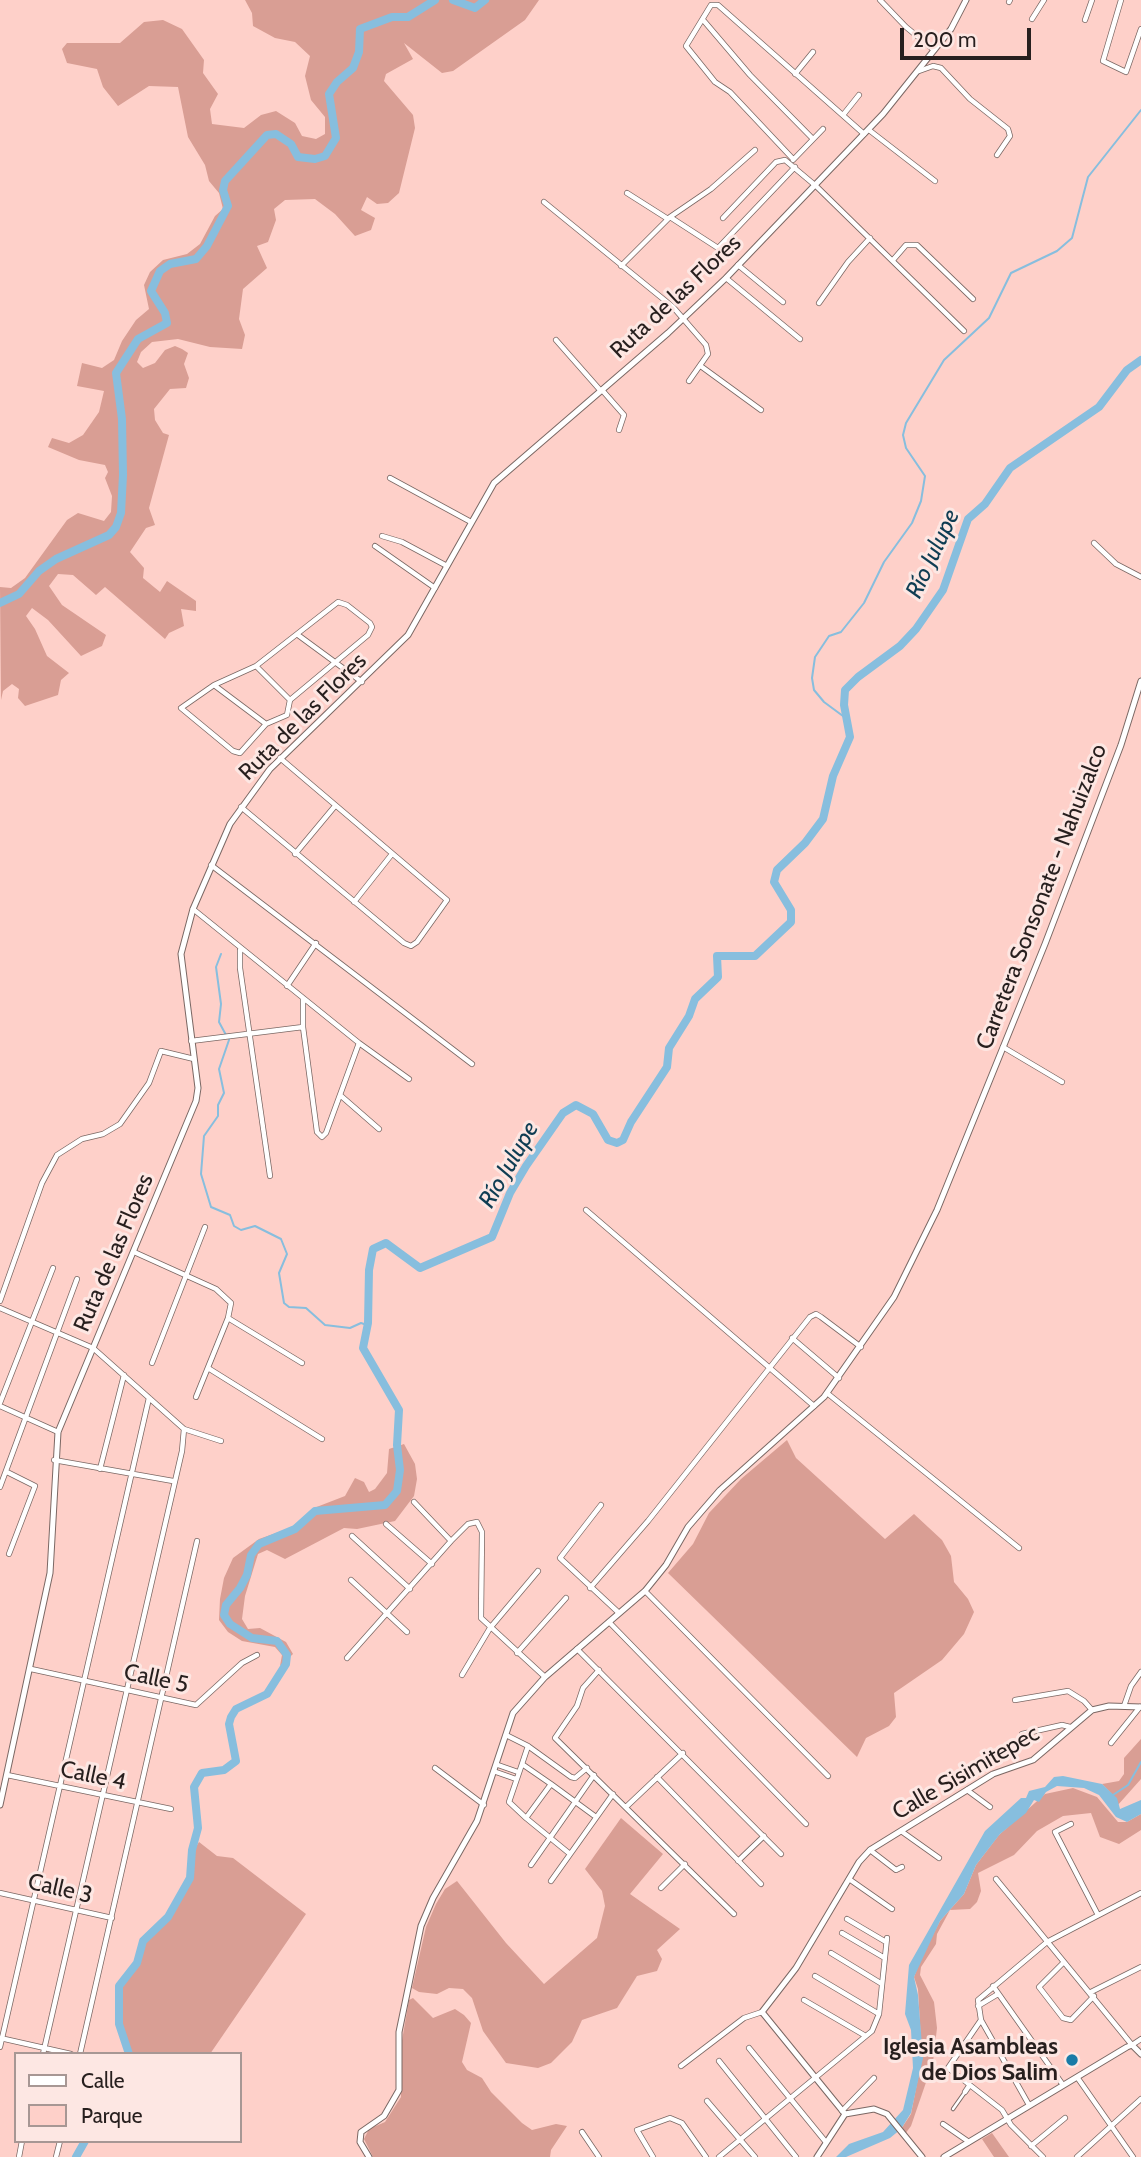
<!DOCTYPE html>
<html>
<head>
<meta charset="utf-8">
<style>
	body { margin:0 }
	#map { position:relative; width:1141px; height:2157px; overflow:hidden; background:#fde7e3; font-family:Cabin,sans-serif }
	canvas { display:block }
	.legend { position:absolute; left:14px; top:2052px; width:228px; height:91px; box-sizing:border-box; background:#fde7e3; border:2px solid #a79794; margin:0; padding:9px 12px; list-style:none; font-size:21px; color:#271f1e }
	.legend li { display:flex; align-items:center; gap:14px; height:35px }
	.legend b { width:35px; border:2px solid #a79794 }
	.scale { position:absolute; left:900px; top:28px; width:131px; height:32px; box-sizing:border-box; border:4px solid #271f1e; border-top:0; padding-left:9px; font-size:21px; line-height:24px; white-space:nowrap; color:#271f1e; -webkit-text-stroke:5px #fde7e3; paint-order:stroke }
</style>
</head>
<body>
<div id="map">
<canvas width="1141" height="2157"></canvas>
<ul class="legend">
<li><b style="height:9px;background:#fff"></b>Calle</li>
<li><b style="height:19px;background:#fed0c9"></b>Parque</li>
</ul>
<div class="scale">200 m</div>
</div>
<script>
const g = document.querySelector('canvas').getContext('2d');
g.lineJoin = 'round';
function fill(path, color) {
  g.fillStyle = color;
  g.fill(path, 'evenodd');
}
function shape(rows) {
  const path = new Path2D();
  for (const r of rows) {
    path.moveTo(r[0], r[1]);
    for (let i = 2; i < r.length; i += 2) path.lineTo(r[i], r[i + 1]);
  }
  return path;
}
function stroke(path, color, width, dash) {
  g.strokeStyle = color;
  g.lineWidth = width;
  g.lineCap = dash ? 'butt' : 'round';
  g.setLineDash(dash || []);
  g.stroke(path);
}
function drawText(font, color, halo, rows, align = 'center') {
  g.font = font + ' Cabin,sans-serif';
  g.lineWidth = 6;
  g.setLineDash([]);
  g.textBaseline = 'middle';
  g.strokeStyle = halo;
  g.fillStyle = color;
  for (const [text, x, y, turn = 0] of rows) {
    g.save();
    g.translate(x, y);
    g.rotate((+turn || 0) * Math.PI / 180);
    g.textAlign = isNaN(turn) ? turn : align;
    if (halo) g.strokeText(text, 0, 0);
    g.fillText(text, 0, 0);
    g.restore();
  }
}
fill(shape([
	[0,0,1141,0,1141,2157,0,2157],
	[16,2054,240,2054,240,2141,16,2141]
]), '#fed0c9');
fill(shape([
	[245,0,539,0,525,20,453,71,442,73,404,43,413,59,386,74,384,81,413,115,415,128,399,193,388,203,377,204,367,197,361,210,375,218,371,230,355,236,335,214,315,199,285,200,274,209,276,220,268,242,257,246,267,268,243,289,239,319,245,335,242,349,210,347,178,339,152,342,141,352,137,362,143,368,155,363,165,350,175,346,182,349,188,353,184,364,189,378,186,388,170,389,154,409,155,420,163,433,169,435,149,508,155,525,146,528,130,552,144,568,143,578,160,592,167,581,196,601,196,611,181,609,184,626,169,633,165,639,105,587,96,595,73,575,58,574,49,586,62,605,106,635,102,646,81,656,48,620,32,608,26,616,35,629,47,656,69,673,61,680,58,695,25,706,18,698,19,689,12,684,3,691,1,700,0,587,11,588,25,578,67,520,78,513,104,521,111,512,112,496,105,478,108,472,105,465,79,460,48,447,52,438,69,443,83,435,99,412,104,391,77,386,82,363,102,368,114,360,122,341,136,320,149,309,144,285,150,272,163,260,187,254,200,244,215,216,223,209,219,193,209,181,205,165,188,137,178,87,149,86,118,106,103,87,97,69,67,63,62,49,67,43,120,43,144,22,163,20,182,29,204,60,203,73,218,94,210,109,212,124,244,128,261,115,276,111,295,123,302,136,316,139,325,134,325,117,311,100,305,76,310,56,295,42,275,38,253,26,252,13],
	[787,1440,796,1458,885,1539,914,1514,942,1540,951,1556,954,1582,968,1599,974,1612,964,1634,942,1660,894,1693,896,1717,889,1726,866,1738,857,1757,668,1573,693,1544,709,1513,741,1479],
	[404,1444,415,1464,417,1479,414,1496,395,1521,357,1529,344,1528,285,1559,267,1550,258,1554,245,1596,242,1619,248,1629,260,1628,286,1642,293,1654,280,1666,282,1655,275,1647,242,1641,228,1632,219,1620,220,1599,224,1578,233,1558,259,1539,293,1527,314,1508,345,1496,355,1478,364,1482,369,1492,375,1489,387,1473,389,1449],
	[1141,1739,1141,1779,1117,1806,1116,1798,1102,1784,1119,1781,1124,1774,1124,1758],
	[1073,1788,1097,1797,1118,1822,1127,1822,1141,1814,1141,1830,1119,1844,1100,1837,1091,1813,1063,1816,1037,1831,1014,1855,978,1873,981,1891,977,1902,970,1909,950,1910,937,1934,936,1944,921,1967,920,1975,934,2002,937,2028,933,2062,911,2126,905,2134,901,2129,911,2114,922,2058,918,1989,914,1977,922,1956,940,1921,964,1894,976,1865,999,1835,1045,1794],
	[621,1818,663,1854,630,1894,680,1929,657,1950,662,1959,657,1971,637,1976,617,2008,582,2020,572,2042,551,2063,538,2068,506,2063,483,2031,472,1998,463,1989,449,1988,437,1994,419,1992,412,1988,426,1927,436,1904,445,1889,457,1881,506,1943,544,1984,597,1938,605,1906,602,1891,585,1869],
	[199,1842,217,1856,233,1858,306,1914,210,2054,132,2054,121,2023,121,1988,138,1963,138,1950,157,1932,184,1895,193,1874,194,1850],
	[413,1998,433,2018,455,2009,464,2015,471,2023,462,2062,467,2070,482,2078,491,2092,522,2123,532,2130,556,2124,567,2126,551,2150,550,2157,373,2157,364,2139,369,2129,385,2122,401,2097,400,2052,409,2000],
	[992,2133,1009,2157,1020,2157,994,2157,982,2139]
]), '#d99e94');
fill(shape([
	[1063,1776,1102,1784,1117,1798,1120,1809,1141,1800,1141,1814,1127,1822,1116,1817,1099,1795,1084,1788,1057,1786,1046,1792,1039,1802,1034,1800,1026,1813,1000,1834,976,1865,964,1894,940,1921,914,1977,918,1995,923,2058,911,2113,901,2129,890,2138,846,2157,836,2157,849,2144,883,2132,903,2110,913,2068,911,2030,905,2014,909,1965,985,1831,1021,1798,1026,1798,1029,1791,1045,1787,1054,1777]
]), '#87bede');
stroke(shape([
	[847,719,824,702,814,690,812,678,815,657,829,636,841,632,864,603,884,562,912,523,921,501,925,476,906,448,903,435,906,423,944,360,989,318,1011,273,1057,251,1072,238,1088,177,1141,110],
	[221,954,216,967,221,1004,219,1022,226,1035],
	[229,1040,219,1069,224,1093,218,1105,218,1116,204,1136,201,1174,211,1207,230,1215,234,1226,241,1230,255,1226,281,1239,287,1254,279,1273,284,1303,289,1307,306,1308,325,1325,350,1328,361,1323,367,1325],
	[1113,1795,1128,1785,1141,1762]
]), '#87bede', 2);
stroke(shape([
	[453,0,475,8,485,0],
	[0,603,19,594,39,571,56,559,109,535,116,527,121,513,123,475,122,419,116,373,138,339,167,323,165,313,151,291,160,271,170,264,196,259,207,246,228,206,223,190,225,181,267,135,276,134,291,144,298,157,315,159,325,156,336,138,329,94,337,82,353,68,359,52,360,29,392,17,408,17,435,0],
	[129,2054,119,2024,119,1986,137,1963,143,1941,168,1917,190,1878,192,1850,198,1828,194,1787,202,1773,224,1770,236,1761,229,1724,231,1717,236,1709,267,1694,286,1664,287,1655,277,1641,252,1638,230,1624,224,1615,226,1605,240,1588,247,1575,251,1555,259,1544,295,1529,315,1511,385,1505,397,1491,400,1470,397,1445,399,1410,363,1348,368,1323,369,1270,373,1249,386,1243,420,1268,492,1237,510,1193,526,1166,563,1113,576,1105,593,1114,608,1140,617,1143,623,1140,631,1122,667,1067,669,1048,689,1016,695,999,718,977,717,956,755,956,791,922,791,910,774,882,777,870,805,843,823,819,833,776,850,737,844,705,845,690,858,677,900,646,916,629,943,590,968,519,985,504,1010,468,1099,407,1127,370,1141,360],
	[76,2157,85,2141]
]), '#87bede', 8);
const pedestrian = shape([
	[953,2109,965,2092]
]);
const minor = shape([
	[880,0,906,27,934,50],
	[1121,0,1103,61,1126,72,1141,29],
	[1009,2,1010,0],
	[1032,19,1044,0],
	[1085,20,1092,0],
	[704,21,750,75,813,139],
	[919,71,933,66,941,68,970,99,1008,129,1010,136,997,155],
	[795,74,813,52],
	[843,115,859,95],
	[869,130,935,181],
	[793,159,730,92,715,82,686,46,711,5,718,5,864,134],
	[793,160,823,129],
	[627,193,668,219],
	[544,202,673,307,706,345,708,354,689,381],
	[670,217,711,189,755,150],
	[723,218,776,162,785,160,816,186,964,331],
	[893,260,906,245,917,245,973,299],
	[738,265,783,302],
	[621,266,670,217,718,248,795,167],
	[726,278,800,339],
	[819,303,848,262,870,238],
	[556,340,600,390],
	[702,367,761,410],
	[602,390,624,415,619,430],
	[390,478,471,522],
	[382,536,402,542,447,566],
	[1094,543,1116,564,1141,577],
	[375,546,435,588],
	[298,635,362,682],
	[214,685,256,666],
	[266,724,214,685,181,708,233,751,240,753,266,724,287,715,290,700,368,635,372,627,370,623,347,605,338,602,256,666,290,700],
	[241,807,404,943,411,946,417,942,447,900,280,758],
	[295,854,335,806],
	[211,865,472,1064],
	[354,902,392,854],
	[193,909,359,1043,409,1079],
	[240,950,240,968,270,1176],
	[287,986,316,943],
	[303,998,303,1027,317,1132,322,1137,326,1133,359,1043],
	[191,1041,303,1027],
	[1003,1047,1062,1082],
	[340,1095,379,1129],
	[586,1210,814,1406],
	[134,1252,216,1289,231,1303,228,1318,196,1397],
	[0,1301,42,1183,57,1155,82,1139,103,1134,120,1124,149,1083,161,1051,194,1059],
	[0,1308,93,1348,184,1429,182,1451,43,2054],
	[228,1318,302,1363],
	[792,1338,839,1378],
	[152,1363,205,1227],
	[208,1368,322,1439],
	[827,1393,1019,1548],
	[0,1403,53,1268],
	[0,1406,58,1432],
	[184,1429,221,1441],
	[54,1460,173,1481],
	[100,1469,124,1375],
	[7,1472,35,1486,9,1554],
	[0,1487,77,1279],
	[414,1502,451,1541],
	[601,1505,560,1558,619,1613],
	[386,1524,432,1564],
	[352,1536,410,1589],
	[351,1580,407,1632],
	[590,1588,648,1521,810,1317,816,1314,821,1317,861,1347],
	[645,1591,828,1776],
	[609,1622,806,1824],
	[577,1649,781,1854],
	[517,1653,566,1598],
	[347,1658,451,1541,468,1524,477,1522,482,1532,481,1618,545,1677],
	[31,1669,196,1705,242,1663,257,1655],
	[599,1670,583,1688,577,1706,555,1738,734,1914],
	[462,1675,490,1628,538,1571],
	[1015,1700,1068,1691,1084,1701,1092,1710],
	[1124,1706,1131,1686,1141,1672],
	[1022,1734,1062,1725,1070,1727],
	[506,1735,528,1746,571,1777,575,1778,587,1768],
	[1111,1743,1140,1707],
	[522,1764,551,1784,526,1818,509,1802,522,1764],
	[522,1764,528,1746],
	[498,1765,518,1772],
	[435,1768,484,1805],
	[496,1772,516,1779],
	[7,1775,171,1809],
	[657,1777,761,1884],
	[551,1784,596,1817],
	[967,1790,990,1807],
	[626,1807,683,1753],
	[526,1818,570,1854],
	[1071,1824,1055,1832,1098,1915],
	[901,1831,939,1858],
	[870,1850,896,1870,902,1867],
	[738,1861,764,1836],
	[531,1865,594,1775],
	[849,1879,892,1909],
	[996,1879,1132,2045,1141,2039],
	[551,1881,613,1794],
	[661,1888,685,1864],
	[0,1893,112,1918],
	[847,1919,886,1942],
	[842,1933,883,1957],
	[831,1953,882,1984],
	[1064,1962,1039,1987,1063,2018,1071,2020,1094,1996],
	[815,1976,879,2014],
	[993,1986,1063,2085],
	[1091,1992,1141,1967],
	[804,2000,864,2035],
	[978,2006,998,1994],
	[981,2020,948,2068,1002,2110,1011,2125,1043,2157],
	[0,2038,71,2054],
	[0,2047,149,1398],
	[749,2048,825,2141],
	[80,2054,197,1541],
	[719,2061,796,2157],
	[681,2066,744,2018,762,2012],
	[1077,2077,1133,2157],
	[965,2092,969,2086],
	[707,2101,755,2157],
	[1029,2105,981,2020,978,2000,1047,1942,1141,1893],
	[842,2111,874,2078],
	[943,2124,969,2142],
	[582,2132,599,2157],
	[1031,2146,1065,2118],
	[19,2157,22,2141],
	[56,2157,60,2141],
	[653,2157,637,2130,670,2118,682,2123,706,2157],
	[719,2157,872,2031,879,2014,887,1938],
	[1077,2157,1141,2099]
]);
const tertiary = shape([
	[845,2114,762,2012,796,1968,859,1862,870,1850,993,1774,1033,1760,1092,1710,1109,1706,1141,1707],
	[369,2157,360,2142,361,2132,384,2116,399,2090,399,2032,421,1926,433,1898,477,1821,513,1713,545,1677,645,1591,666,1565,688,1527,720,1490,824,1397,894,1297,937,1210,1045,944,1121,745,1141,681]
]);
const secondary = shape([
	[0,1805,50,1573,58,1432,196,1101,198,1088,181,954,193,909,230,824,270,769,408,635,494,483,668,333,726,278,883,114,951,29,966,0],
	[817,2157,845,2114,874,2109,887,2114,922,2157],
	[944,2157,1127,2047,1132,2045,1141,2054]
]);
stroke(pedestrian, '#7b6864', 4.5);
stroke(minor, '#7b6864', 6);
stroke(tertiary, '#7b6864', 7);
stroke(secondary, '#7b6864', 7);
stroke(pedestrian, '#fff', 2.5);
stroke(minor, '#fff', 4.5);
stroke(tertiary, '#fff', 5);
stroke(secondary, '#fff', 5);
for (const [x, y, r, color] of [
	[1072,2060,7,"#197ba7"]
]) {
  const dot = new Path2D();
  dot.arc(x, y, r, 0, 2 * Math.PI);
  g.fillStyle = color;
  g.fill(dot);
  stroke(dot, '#fde7e3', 2.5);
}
drawText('23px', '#271f1e', '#fde7e3', [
	["Ruta de las Flores",676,297,-43],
	["Ruta de las Flores",303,717,-45],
	["Carretera Sonsonate - Nahuizalco",1042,897,-69],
	["Ruta de las Flores",114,1253,-67],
	["Calle 5",156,1679,12],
	["Calle Sisimitepec",966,1773,-30],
	["Calle 4",93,1776,12],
	["Calle 3",60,1889,13]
]);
drawText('bold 23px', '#271f1e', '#fde7e3', [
	["Iglesia Asambleas",1058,2047],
	["de Dios Salim",1058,2073]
], 'right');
drawText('italic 24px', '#0f3d53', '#fde7e3', [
	["Río Julupe",933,554,-65],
	["Río Julupe",509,1165,-60]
]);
</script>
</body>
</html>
